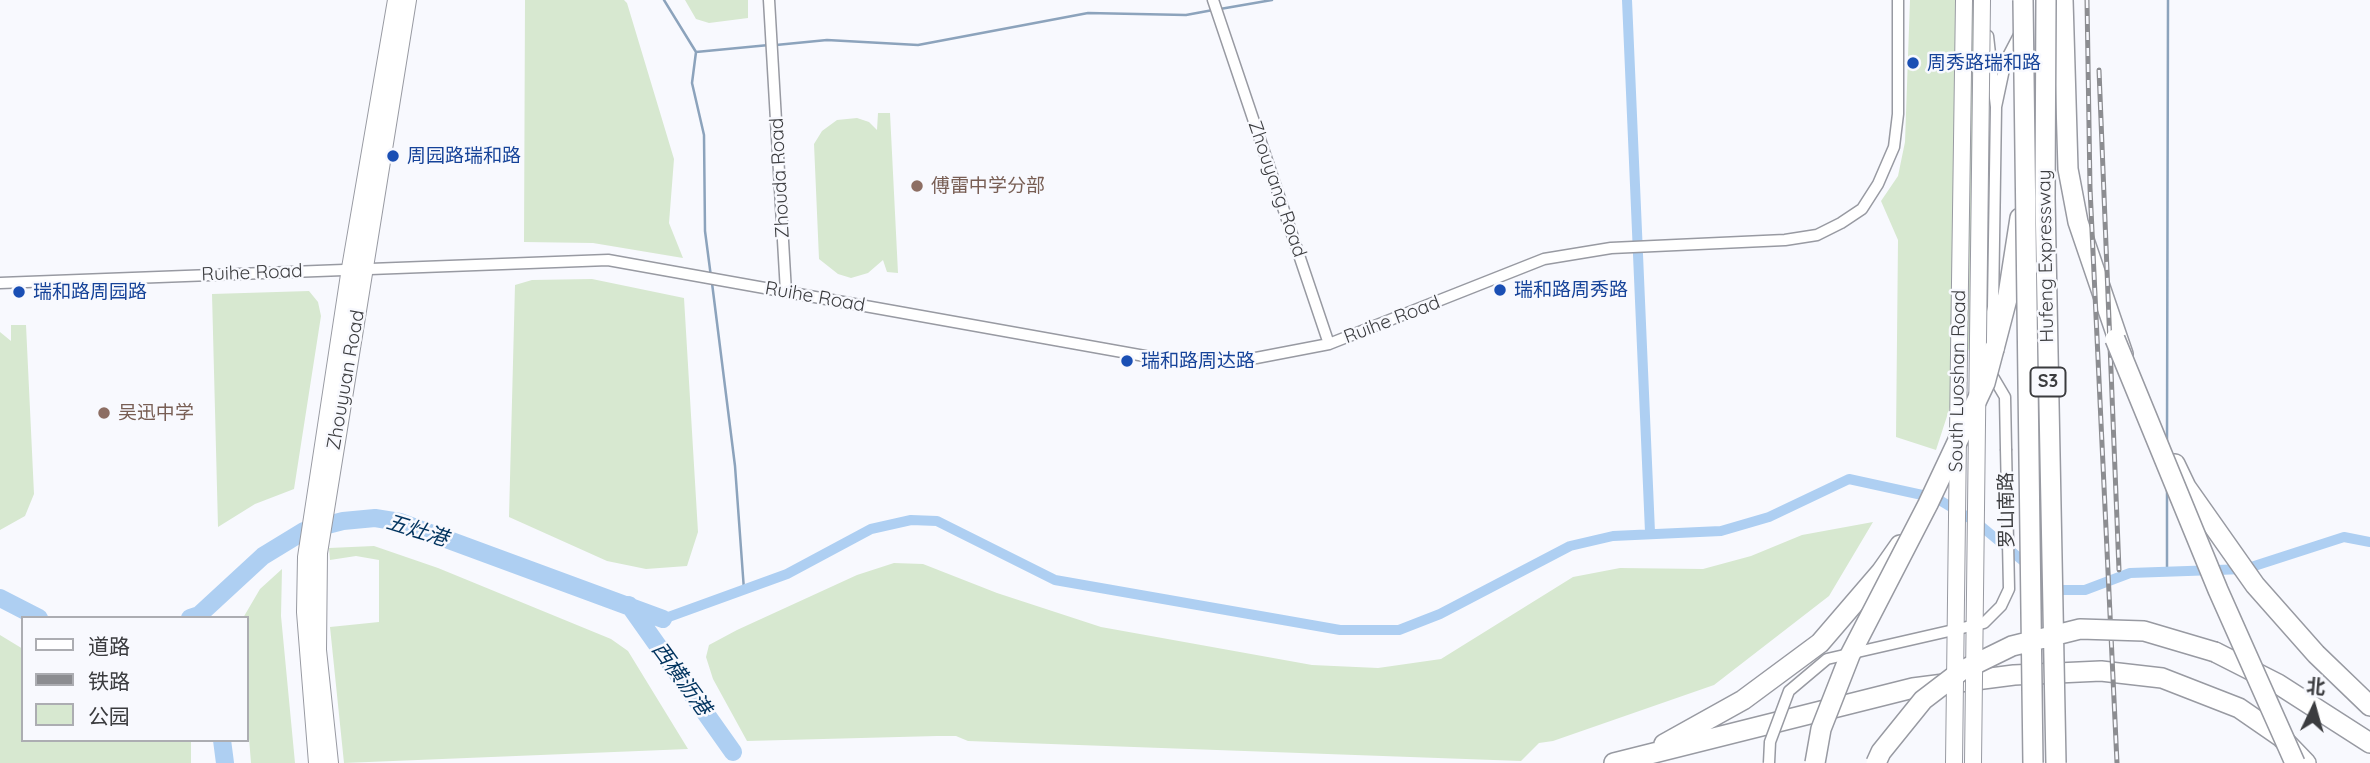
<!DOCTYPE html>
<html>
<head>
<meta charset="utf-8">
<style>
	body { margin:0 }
	#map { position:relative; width:2370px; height:763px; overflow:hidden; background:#f8f9fe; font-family:Quicksand,"Noto Sans SC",sans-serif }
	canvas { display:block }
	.legend { position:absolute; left:21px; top:616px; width:228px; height:126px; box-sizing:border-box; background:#f8f9fe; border:2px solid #acadb2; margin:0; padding:9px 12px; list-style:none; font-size:21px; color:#3b3c3f }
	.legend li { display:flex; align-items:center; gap:14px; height:35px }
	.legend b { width:35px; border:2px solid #acadb2 }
	.north { position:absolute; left:2279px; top:672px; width:70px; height:70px; -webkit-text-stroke:5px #f8f9fe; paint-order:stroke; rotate:5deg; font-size:19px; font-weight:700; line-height:28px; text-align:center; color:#3b3c3f }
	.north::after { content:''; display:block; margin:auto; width:24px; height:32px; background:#3b3c3f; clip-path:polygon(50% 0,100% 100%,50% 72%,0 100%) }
</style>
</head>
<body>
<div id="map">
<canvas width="2370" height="763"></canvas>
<ul class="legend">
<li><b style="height:9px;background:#fff"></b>道路</li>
<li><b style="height:9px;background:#8c8d91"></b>铁路</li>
<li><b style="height:19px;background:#d7e8d0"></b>公园</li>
</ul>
<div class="north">北</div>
</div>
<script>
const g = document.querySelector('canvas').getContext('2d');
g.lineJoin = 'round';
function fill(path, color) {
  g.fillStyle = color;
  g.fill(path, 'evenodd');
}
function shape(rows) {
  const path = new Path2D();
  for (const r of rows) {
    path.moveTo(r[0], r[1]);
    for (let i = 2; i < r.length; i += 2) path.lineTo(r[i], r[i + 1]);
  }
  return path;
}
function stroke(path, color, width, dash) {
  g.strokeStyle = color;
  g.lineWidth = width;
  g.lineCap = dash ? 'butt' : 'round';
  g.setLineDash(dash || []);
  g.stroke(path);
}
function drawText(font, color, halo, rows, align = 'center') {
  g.font = font + ' Quicksand,"Noto Sans SC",sans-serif';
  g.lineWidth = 5;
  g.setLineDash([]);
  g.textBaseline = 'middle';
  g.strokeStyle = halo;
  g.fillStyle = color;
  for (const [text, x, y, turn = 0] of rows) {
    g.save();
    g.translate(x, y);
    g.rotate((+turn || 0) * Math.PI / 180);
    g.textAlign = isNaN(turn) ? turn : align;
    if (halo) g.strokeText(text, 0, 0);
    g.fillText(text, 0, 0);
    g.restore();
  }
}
fill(shape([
	[525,0,624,0,627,3,674,159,669,223,683,258,593,243,524,242],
	[685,0,748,0,748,18,709,23,696,19],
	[1910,0,1988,0,1987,263,1978,321,1936,450,1896,437,1898,240,1881,201,1898,176,1905,142],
	[878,113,890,113,898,273,887,272,883,260,868,273,851,278,838,274,819,259,814,144,822,131,837,120,857,118,869,122,877,130],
	[592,279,684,298,698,532,687,566,646,569,607,561,509,517,515,285,532,280],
	[309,291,318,302,321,316,294,489,255,504,218,527,212,294],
	[11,325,26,325,34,494,25,516,0,530,0,332,11,341],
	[1873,522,1829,596,1714,685,1553,741,1539,743,1521,761,968,741,956,736,937,736,747,741,713,679,706,657,709,645,737,630,857,575,894,563,923,564,997,593,1101,627,1312,665,1378,668,1441,659,1573,577,1620,568,1703,569,1751,556,1802,535],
	[374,546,438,568,611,639,628,651,688,749,344,763,330,627,379,622,379,560,356,556,330,560,329,548],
	[282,569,281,616,295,763,251,763,247,713,247,618,243,618,260,589],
	[0,635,23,649,23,740,191,740,191,763,0,763]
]), '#d7e8d0');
stroke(shape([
	[664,0,696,52,692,83,704,135,705,231,711,277],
	[1220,9,1272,0],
	[776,45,827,40,918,45,1088,13,1186,15,1213,10],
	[696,52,769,45],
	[712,283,735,466,744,590],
	[2167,441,2168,0],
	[2167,490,2167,573]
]), '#8ca3bc', 2.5);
stroke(shape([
	[1627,0,1650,532],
	[663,619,787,574,871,529,911,520,937,521,1055,580,1340,630,1399,630,1440,614,1570,546,1613,536,1721,531,1769,517,1849,479,1936,498,1976,522,2058,590,2085,590,2130,573,2245,569,2344,537,2370,542]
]), '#aecff2', 10);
stroke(shape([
	[0,598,39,618],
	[629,605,733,752],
	[190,618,199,615,263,556,304,531,343,521,375,518,400,522,663,619],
	[222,740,225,763]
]), '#aecff2', 18);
const street = shape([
	[769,0,786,292],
	[1213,0,1329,344],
	[1988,36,1996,107,2006,60,2019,35],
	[1996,107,1993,307,1985,346,1992,375,2005,397,2006,449],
	[0,283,608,260,1167,360,1206,362,1256,358,1329,344,1544,259,1611,248,1785,240,1817,235,1841,223,1862,209,1878,184,1894,147,1898,114,1898,0]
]);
const secondary = shape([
	[1959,353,1964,0],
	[317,763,305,612,306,557,350,268,396,0],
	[330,763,318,650,319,553,408,0]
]);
const highway = shape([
	[2063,0,2068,169,2078,222,2123,354],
	[1994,349,2008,295,2020,218],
	[2175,464,2186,487,2255,585,2316,654,2370,706],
	[2215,652,2278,684,2370,743],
	[1664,744,1743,700,1820,643,1881,572,1900,545],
	[1614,763,1913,688,2014,675,2101,671,2162,678,2239,708,2281,737,2306,763]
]);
stroke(street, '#989aa2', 13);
stroke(secondary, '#989aa2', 18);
stroke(highway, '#989aa2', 22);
stroke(street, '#fff', 10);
stroke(secondary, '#fff', 16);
stroke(highway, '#fff', 19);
const rail = shape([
	[2087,0,2090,188,2117,763],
	[2099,70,2119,570]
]);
stroke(rail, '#8c8d91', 5);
stroke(rail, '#f8f9fe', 2.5, [8]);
const streetBridge = shape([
	[1769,763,1770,742,1789,691,1827,659,1984,623,2001,606,2009,589,2006,449]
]);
const secondaryBridge = shape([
	[1954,763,1959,353],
	[1973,763,1982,0]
]);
const highwayBridge = shape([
	[2023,0,2033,763],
	[2046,0,2045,198,2056,763],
	[2115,339,2218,590,2295,763],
	[1815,763,1821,729,1850,655,1928,504,1985,383,1994,349],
	[1876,763,1881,752,1923,700,1961,671,2012,646,2080,629,2144,631,2215,652]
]);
stroke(streetBridge, '#989aa2', 13, []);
stroke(secondaryBridge, '#989aa2', 18, []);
stroke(highwayBridge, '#989aa2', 22, []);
stroke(streetBridge, '#fff', 10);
stroke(secondaryBridge, '#fff', 16);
stroke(highwayBridge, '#fff', 19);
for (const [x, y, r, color] of [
	[1913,63,7,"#1a4fb4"],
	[393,156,7,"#1a4fb4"],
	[917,186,7,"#8d6e63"],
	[1500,290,7,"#1a4fb4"],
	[19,292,7,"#1a4fb4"],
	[1127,361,7,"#1a4fb4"],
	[104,413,7,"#8d6e63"]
]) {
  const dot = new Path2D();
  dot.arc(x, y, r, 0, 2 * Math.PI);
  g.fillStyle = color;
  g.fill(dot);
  stroke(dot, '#f8f9fe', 2.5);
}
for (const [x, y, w] of [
	[2048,382,35]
]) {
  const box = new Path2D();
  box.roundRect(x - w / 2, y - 14.5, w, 29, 5);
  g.fillStyle = '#f8f9fe';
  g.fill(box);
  stroke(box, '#3b3c3f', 2);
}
drawText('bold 18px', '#3b3c3f', null, [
	["S3",2048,382]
]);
drawText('19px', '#164399', '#f8f9fe', [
	["周秀路瑞和路",1927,63],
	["周园路瑞和路",407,156],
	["瑞和路周秀路",1514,290],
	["瑞和路周园路",33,292],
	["瑞和路周达路",1141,361]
], 'left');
drawText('19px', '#3b3c3f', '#f8f9fe', [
	["Zhouda Road",780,178,-93],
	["Zhouyang Road",1277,189,71],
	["Hufeng Expressway",2046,256,-91],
	["Ruihe Road",252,273,-2],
	["Ruihe Road",815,297,10],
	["Ruihe Road",1392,320,-21],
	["Zhouyuan Road",346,380,-80],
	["South Luoshan Road",1958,381,-89],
	["罗山南路",2007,510,-91]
]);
drawText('19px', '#785e54', '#f8f9fe', [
	["傅雷中学分部",931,186],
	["吴迅中学",118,413]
], 'left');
drawText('italic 21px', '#02345f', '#f8f9fe', [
	["五灶港",417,531,17],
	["西横沥港",681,679,54]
]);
</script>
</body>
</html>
